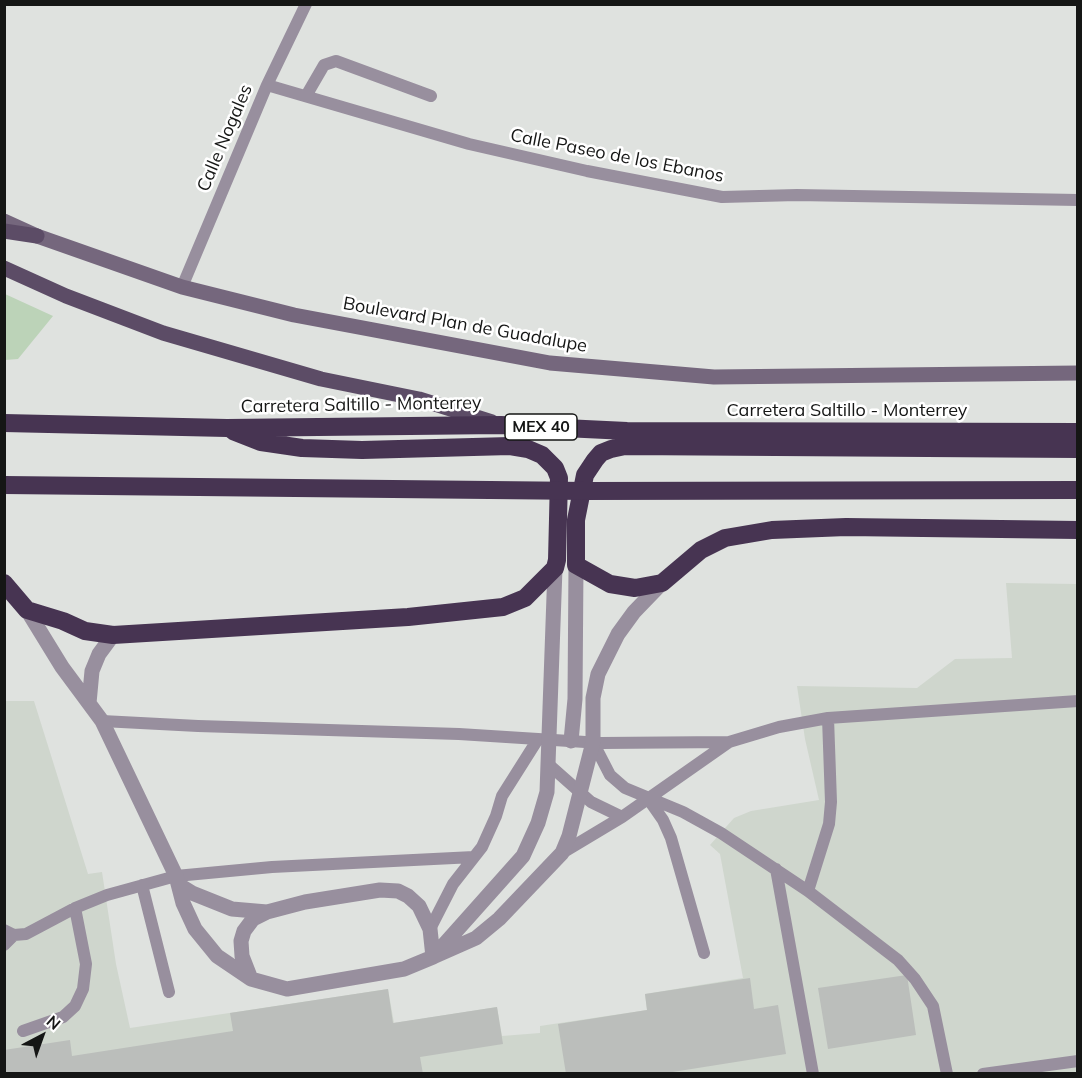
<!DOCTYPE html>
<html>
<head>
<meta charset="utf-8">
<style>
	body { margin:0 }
	#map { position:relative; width:1082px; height:1078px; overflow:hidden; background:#dfe2df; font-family:Mulish,sans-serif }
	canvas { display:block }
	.frame { position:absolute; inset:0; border:6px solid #151615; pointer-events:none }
	.north { position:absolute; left:12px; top:1006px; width:60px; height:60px; -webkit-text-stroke:4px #fff; paint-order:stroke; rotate:41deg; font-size:16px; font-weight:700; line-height:24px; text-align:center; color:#151615 }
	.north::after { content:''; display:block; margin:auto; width:21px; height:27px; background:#151615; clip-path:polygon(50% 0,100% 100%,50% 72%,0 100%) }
</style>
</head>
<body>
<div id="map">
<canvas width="1082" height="1078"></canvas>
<div class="frame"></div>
<div class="north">N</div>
</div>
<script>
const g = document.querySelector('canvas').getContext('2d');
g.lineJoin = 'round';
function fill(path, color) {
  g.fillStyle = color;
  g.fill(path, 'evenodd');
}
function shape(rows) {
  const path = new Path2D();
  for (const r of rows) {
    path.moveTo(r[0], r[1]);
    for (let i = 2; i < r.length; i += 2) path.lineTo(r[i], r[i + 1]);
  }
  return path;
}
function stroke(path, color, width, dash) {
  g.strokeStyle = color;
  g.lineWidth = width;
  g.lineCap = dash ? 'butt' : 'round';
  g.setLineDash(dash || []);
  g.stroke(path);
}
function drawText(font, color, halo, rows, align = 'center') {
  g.font = font + ' Mulish,sans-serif';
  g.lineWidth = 5;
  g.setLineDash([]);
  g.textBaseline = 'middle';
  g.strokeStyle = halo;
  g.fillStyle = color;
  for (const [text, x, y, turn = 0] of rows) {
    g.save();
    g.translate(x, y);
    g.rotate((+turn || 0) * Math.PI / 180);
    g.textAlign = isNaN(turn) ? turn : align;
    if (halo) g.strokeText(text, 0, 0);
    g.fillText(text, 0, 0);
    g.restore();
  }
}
fill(shape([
	[1006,583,1077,584,1077,1073,5,1074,5,701,34,701,88,874,102,872,116,964,130,1028,388,989,394,1023,497,1007,502,1036,540,1033,540,1026,647,1010,645,994,743,978,720,854,710,845,734,818,751,811,819,800,805,739,797,686,917,688,955,659,1012,658]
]), '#cfd6cd');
fill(shape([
	[5,294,53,316,18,359,5,360]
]), '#bcd3b8');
fill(shape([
	[907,975,916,1035,828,1049,818,988],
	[750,978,754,1009,778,1005,786,1054,660,1074,566,1074,558,1024,647,1010,645,994],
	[388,989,393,1023,497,1007,503,1044,420,1057,423,1074,4,1074,4,1050,70,1040,72,1056,233,1031,230,1013]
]), '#bbbebb');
stroke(shape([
	[267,85,469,144,587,171,722,197,797,195,1078,200],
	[306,96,324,65,336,61,431,96],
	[182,287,267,85,306,4],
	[102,721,198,726,459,734,601,743,729,742,779,727,828,718,1078,701],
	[593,742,610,775,625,788,683,812,721,833,808,891,898,960,915,979,933,1006,947,1074],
	[547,763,591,802,622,817],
	[649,800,663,820,671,838,704,953],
	[562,853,622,817,729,742],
	[776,869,813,1074],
	[142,885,169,992],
	[808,891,829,824,831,802,828,718],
	[430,929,453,884,482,847,496,816,502,796,538,739],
	[4,930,14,935,26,934,75,908,107,895,176,876,272,867,474,857],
	[4,945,14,935],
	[23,1031,63,1017,75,1006,83,989,86,964,75,908],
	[983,1074,1078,1061]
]), '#988f9e', 12);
stroke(shape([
	[27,610,62,667,102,721,176,876,183,903,195,929,217,956,251,979,287,989,404,969,433,957,523,856,538,823,547,792,555,568],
	[89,703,92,671,99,654,113,635],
	[571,741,575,699,576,565],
	[179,885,192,893,232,909,267,912,305,902,380,890,398,891,408,896,419,906,430,929,433,957,476,938,499,919,562,853,569,836,593,742,593,698,598,674,618,634,634,612,662,583],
	[251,979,242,956,241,941,244,931,253,919,267,912]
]), '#988f9e', 15);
stroke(shape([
	[4,221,37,236,182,287,294,315,550,363,714,377,1078,373]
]), '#75677d', 15);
stroke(shape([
	[4,231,37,236],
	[4,268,66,296,163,333,321,379,419,399,492,422]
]), '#5c4c66', 15);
stroke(shape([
	[4,423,227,428,501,425,627,431,1078,432],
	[1078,449,625,446,611,449,601,453,595,460,585,475,576,520,576,565,610,584,635,588,662,583,701,550,725,538,772,530,846,527,1078,530],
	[4,583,27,610,63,621,85,631,113,635,408,617,503,607,525,598,555,568,557,560,559,478,555,468,542,455,528,449,510,446,362,450,302,448,261,442,233,431]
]), '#473452', 18);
stroke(shape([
	[4,485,587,491,1078,490]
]), '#473452', 18);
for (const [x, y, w] of [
	[541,427,72]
]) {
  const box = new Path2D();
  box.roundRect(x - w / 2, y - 13, w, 26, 4.5);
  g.fillStyle = '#fff';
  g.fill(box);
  stroke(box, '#151615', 1.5);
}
drawText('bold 16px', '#151615', null, [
	["MEX 40",541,427]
]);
drawText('18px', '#151615', '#fff', [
	["Calle Nogales",225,138,-67],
	["Calle Paseo de los Ebanos",617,156,11],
	["Boulevard Plan de Guadalupe",465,325,10],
	["Carretera Saltillo - Monterrey",361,405,-1],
	["Carretera Saltillo - Monterrey",847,411]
]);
</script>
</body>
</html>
